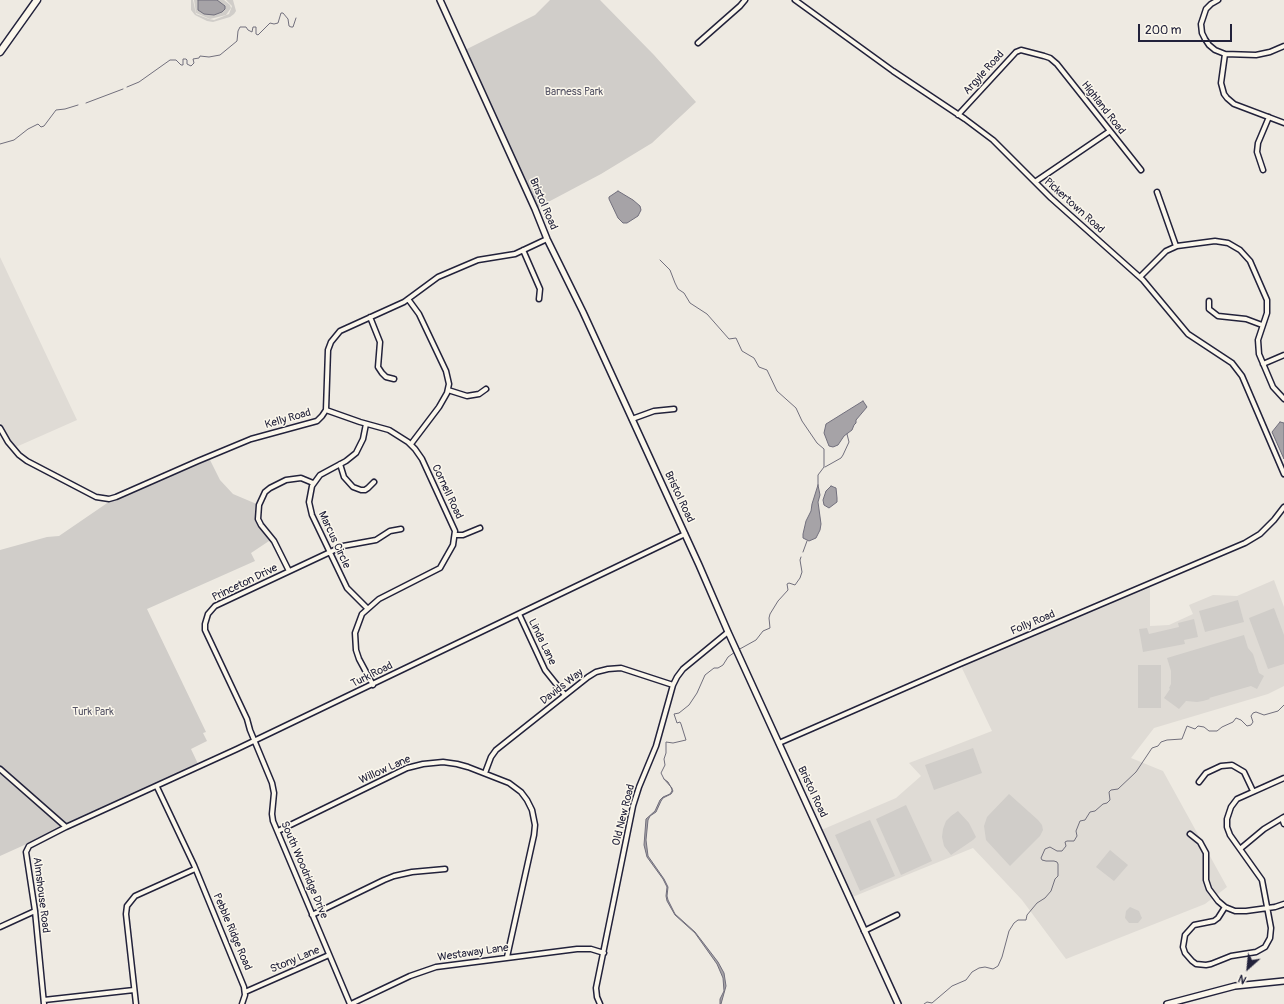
<!DOCTYPE html>
<html>
<head>
<meta charset="utf-8">
<style>
	body { margin:0 }
	#map { position:relative; width:1284px; height:1004px; overflow:hidden; background:#eeeae2; font-family:Pangolin,sans-serif }
	canvas { display:block }
	.north { position:absolute; left:1228px; top:948px; width:40px; height:40px; -webkit-text-stroke:3px #fbf7ec; paint-order:stroke; rotate:207deg; font-size:11px; font-weight:700; line-height:16px; text-align:center; color:#22223b }
	.north::after { content:''; display:block; margin:auto; width:14px; height:18px; background:#22223b; clip-path:polygon(50% 0,100% 100%,50% 72%,0 100%) }
	.scale { position:absolute; left:1138px; top:24px; width:94px; height:18px; box-sizing:border-box; border:2px solid #22223b; border-top:0; padding-left:5px; font-size:12px; line-height:14px; white-space:nowrap; color:#22223b; -webkit-text-stroke:3px #fbf7ec; paint-order:stroke }
</style>
</head>
<body>
<div id="map">
<canvas width="1284" height="1004"></canvas>
<div class="north">N</div>
<div class="scale">200 m</div>
</div>
<script>
const g = document.querySelector('canvas').getContext('2d');
g.lineJoin = 'round';
function fill(path, color) {
  g.fillStyle = color;
  g.fill(path, 'evenodd');
}
function shape(rows) {
  const path = new Path2D();
  for (const r of rows) {
    path.moveTo(r[0], r[1]);
    for (let i = 2; i < r.length; i += 2) path.lineTo(r[i], r[i + 1]);
  }
  return path;
}
function stroke(path, color, width, dash) {
  g.strokeStyle = color;
  g.lineWidth = width;
  g.lineCap = dash ? 'butt' : 'round';
  g.setLineDash(dash || []);
  g.stroke(path);
}
function drawText(font, color, halo, rows, align = 'center') {
  g.font = font + ' Pangolin,sans-serif';
  g.lineWidth = 3;
  g.setLineDash([]);
  g.textBaseline = 'middle';
  g.strokeStyle = halo;
  g.fillStyle = color;
  for (const [text, x, y, turn = 0] of rows) {
    g.save();
    g.translate(x, y);
    g.rotate((+turn || 0) * Math.PI / 180);
    g.textAlign = isNaN(turn) ? turn : align;
    if (halo) g.strokeText(text, 0, 0);
    g.fillText(text, 0, 0);
    g.restore();
  }
}
fill(shape([
	[0,257,77,420,16,447,8,438,0,422],
	[1274,580,1284,607,1284,686,1268,694,1154,728,1131,758,1163,771,1227,887,1205,904,1066,959,1022,900,973,848,850,898,819,831,896,798,921,776,909,763,992,731,960,664,1150,583,1150,626,1169,625,1193,614,1189,605,1213,595,1237,596]
]), '#dfdbd5');
fill(shape([
	[191,0,193,0,196,14,209,19,214,20,229,14,232,6,226,0,233,0,236,11,234,14,230,17,213,22,207,21,195,15,191,10],
	[194,0,224,0,230,5,231,8,226,15,210,19,196,13],
	[550,0,600,0,654,55,696,102,652,143,601,174,535,209,463,51,535,15],
	[208,456,220,480,233,494,259,505,258,519,272,539,251,553,255,561,147,609,206,732,203,733,207,741,191,749,199,766,0,856,0,550,47,537,59,536,116,497],
	[1238,600,1244,622,1205,632,1199,611],
	[1274,608,1284,635,1284,664,1268,669,1249,618],
	[1194,619,1198,637,1184,640,1185,644,1143,652,1139,629,1147,628,1149,634,1179,627,1178,623],
	[1244,635,1248,648,1253,654,1259,673,1264,676,1257,689,1251,686,1209,698,1210,699,1203,701,1197,702,1186,701,1179,709,1164,698,1170,689,1169,688,1171,684,1171,671,1167,658],
	[1138,665,1161,665,1161,708,1138,708],
	[973,748,982,773,934,790,925,765],
	[1009,794,1038,820,1042,825,1043,830,1040,836,1010,866,986,840,984,826,987,817],
	[906,805,932,861,901,875,876,819],
	[958,811,969,823,976,837,973,840,951,855,944,846,942,837,943,829,946,821,951,816],
	[870,820,895,876,860,891,835,835],
	[1110,850,1128,865,1114,881,1096,867],
	[1130,907,1139,911,1141,916,1142,918,1138,923,1129,923,1125,918,1126,911]
]), '#d0cdc9');
const water = shape([
	[198,0,217,0,225,6,225,9,222,12,214,15,204,14,198,10,198,0],
	[618,191,633,200,640,206,641,210,638,216,627,223,623,223,618,218,609,199,609,197,618,191],
	[863,401,867,407,856,420,856,423,854,425,852,430,844,436,838,445,833,447,829,446,824,433,826,424,863,401],
	[1280,422,1284,423,1284,459,1272,432,1280,422],
	[818,485,820,495,818,502,821,524,820,530,816,538,809,541,803,538,803,534,806,521,811,511,812,504,818,485],
	[831,486,836,488,837,498,837,502,829,508,824,505,823,500,826,491,831,486],
	[664,779,668,782,673,791,671,794,663,798,661,801,656,812,650,816,648,820,646,840,648,856,664,879,668,887,667,896,668,900,675,914,695,932,718,962,724,973,726,986,721,1004,720,1004,720,999,724,991,723,978,717,964,695,933,675,915,667,901,666,896,667,887,663,879,647,857,644,845,646,819,655,811,660,800,663,797,670,794,672,791,672,788,664,779]
]);
fill(water, '#a6a3a7');
stroke(water, '#716f7c', 1);
stroke(shape([
	[127,87,139,82,170,60,176,60,181,65,183,65,183,59,186,59,187,60,187,64,191,66,194,63,193,59,199,58,200,56,209,57,220,55,237,41,238,31,240,27,246,27,248,30,252,32,253,27,256,27,256,34,258,35,270,23,274,24,278,23,281,13,283,13,288,19,289,26,291,27,293,27,296,18],
	[86,103,123,89],
	[0,144,14,140,28,129,38,124,41,127,44,126,56,110,65,109,78,105],
	[660,260,670,270,675,283,678,289,684,293,690,303,707,314,729,339,736,338,742,351,754,358,759,367,767,370,777,391,796,408,802,421,817,443,824,449,824,467,818,475,818,485],
	[825,467,841,458,843,455,849,442,847,434],
	[803,552,807,541],
	[738,650,756,640,763,631,770,628,769,618,770,614,778,601,788,590,787,584,789,583,795,585,800,578,802,572,800,560,801,557],
	[664,779,661,773,665,765,664,759,666,753,666,742,673,743,686,740,681,724,680,722,677,723,674,714,679,713,689,705,697,693,705,675,714,668,718,668,723,665,728,657,735,652],
	[924,1004,927,1002,932,1003,952,986,966,980,972,972,979,968,985,967,993,969,998,966,1002,957,1009,931,1014,923,1018,920,1026,920,1027,915,1037,903,1045,898,1051,891,1055,879,1058,876,1058,864,1057,862,1054,861,1046,861,1042,860,1041,858,1045,849,1050,847,1057,851,1062,851,1066,846,1065,842,1067,841,1074,841,1077,836,1076,831,1080,821,1085,820,1090,812,1095,811,1103,804,1107,803,1110,800,1109,792,1111,790,1118,789,1136,772,1152,748,1158,746,1161,742,1167,740,1182,739,1187,726,1195,729,1198,726,1204,727,1209,731,1217,731,1222,727,1233,722,1236,718,1241,720,1247,726,1251,725,1253,722,1251,716,1253,713,1256,712,1264,715,1278,711,1284,705]
]), '#716f7c', 1);
const minor = shape([
	[795,0,893,71,965,119,993,140,1051,198,1143,280,1188,334,1232,363,1242,376,1284,474],
	[1218,0,1211,4,1206,9,1201,24,1202,33,1205,39,1209,45,1215,50,1225,54,1256,55,1270,52,1284,46],
	[698,43,740,6,745,0],
	[1225,54,1221,83,1224,94,1227,98,1234,104,1284,123],
	[958,115,1016,52,1021,50,1044,56,1050,58,1057,64,1141,170],
	[1263,170,1257,152,1258,143,1269,117],
	[1035,182,1110,131],
	[1157,192,1176,246],
	[523,250,540,289,539,299],
	[1140,277,1166,251,1177,246,1215,241,1228,243,1240,250,1250,261,1267,300,1267,313,1258,340,1259,354,1273,387,1284,399],
	[408,299,419,314,446,371,449,384,447,393,439,407,411,444],
	[1209,301,1209,309,1218,316,1246,319,1262,325],
	[370,317,380,342,378,367,382,373,386,377,394,379],
	[1263,364,1284,355],
	[448,390,467,396,479,394,486,389],
	[326,410,360,422,389,430,408,442,415,449,422,459,455,531,453,545,440,568,379,599,362,614,355,633,356,650,359,659,373,685],
	[632,419,654,411,674,409],
	[366,424,363,439,356,453,346,461,320,475,312,486,309,502,312,515,347,588,367,608],
	[0,428,8,442,19,455,27,461,96,497,109,499,116,497,198,461,251,439,317,421,322,416,326,410,328,350,331,342,340,331,404,302,438,277,478,260,515,254,547,239],
	[340,464,344,477,353,487,361,490,365,490,368,488,374,482],
	[455,535,463,535,480,528],
	[289,571,274,541,261,525,258,519,259,505,265,492,270,488,286,480,301,478,313,483],
	[519,614,545,670,565,695],
	[779,743,960,664,1245,543,1260,534,1274,520,1284,507],
	[0,769,66,827],
	[485,773,491,757,496,750,588,677,596,672,608,669,621,668,673,685],
	[1199,782,1206,773,1221,766,1232,765,1244,772,1253,791],
	[157,787,194,865,244,987,245,995,242,1004],
	[1282,818,1284,824],
	[278,831,407,768,423,764,443,762,457,764,468,767,509,783,521,792,527,800,532,810,535,825,534,835,507,957],
	[1190,834,1200,842,1206,853,1206,880,1209,889,1218,901,1225,907,1235,911,1246,911,1275,907,1284,904],
	[1240,849,1264,829,1284,817],
	[1225,907,1218,918,1214,921,1194,925,1185,935,1183,947,1185,953,1192,961,1196,964,1206,965,1211,964,1231,956,1256,952,1265,947,1270,938,1271,928,1262,880,1230,835,1227,827,1227,819,1231,807,1237,799,1284,778],
	[312,915,384,880,394,876,412,872,445,869],
	[0,927,35,911],
	[864,931,897,915],
	[245,992,329,955],
	[44,1000,134,990],
	[44,1004,35,911,26,852,29,846,66,827,237,749,685,534],
	[136,1004,126,914,127,906,135,896,195,869],
	[350,1004,273,821,272,814,274,793,272,783,250,730,247,719,205,630,205,624,208,614,215,606,343,546,376,540,390,531,401,529],
	[351,1004,410,976,436,967,577,949,591,949,604,953],
	[600,1004,597,997,596,988,633,806,639,787,656,746,673,685,677,677,683,669,728,632]
]);
const major = shape([
	[440,0,535,209,547,239,583,312,699,565,728,632,898,1004],
	[1167,1004,1235,986,1284,981]
]);
const highway = shape([
	[0,52,37,0]
]);
stroke(minor, '#22223b', 7);
stroke(major, '#22223b', 8);
stroke(highway, '#22223b', 9);
stroke(minor, '#fbf7ec', 4);
stroke(major, '#fbf7ec', 5);
stroke(highway, '#fbf7ec', 6);
drawText('11px', '#22223b', '#fbf7ec', [
	["Argyle Road",984,73,-48],
	["Highland Road",1103,108,52],
	["Bristol Road",543,204,67],
	["Pickertown Road",1074,206,42],
	["Kelly Road",288,419,-16],
	["Cornell Road",447,492,65],
	["Bristol Road",679,497,65],
	["Marcus Circle",334,540,65],
	["Princeton Drive",245,583,-26],
	["Folly Road",1033,623,-23],
	["Linda Lane",542,642,64],
	["Turk Road",372,675,-26],
	["Davids Way",562,687,-38],
	["Willow Lane",385,770,-24],
	["Bristol Road",812,792,65],
	["Old New Road",624,815,-76],
	["South Woodridge Drive",304,870,67],
	["Almshouse Road",41,895,83],
	["Pebble Ridge Road",232,932,67],
	["Westaway Lane",473,953,-8],
	["Stony Lane",295,960,-23]
]);
drawText('11px', '#565566', '#fbf7ec', [
	["Barness Park",574,92],
	["Turk Park",93,712]
]);
</script>
</body>
</html>
